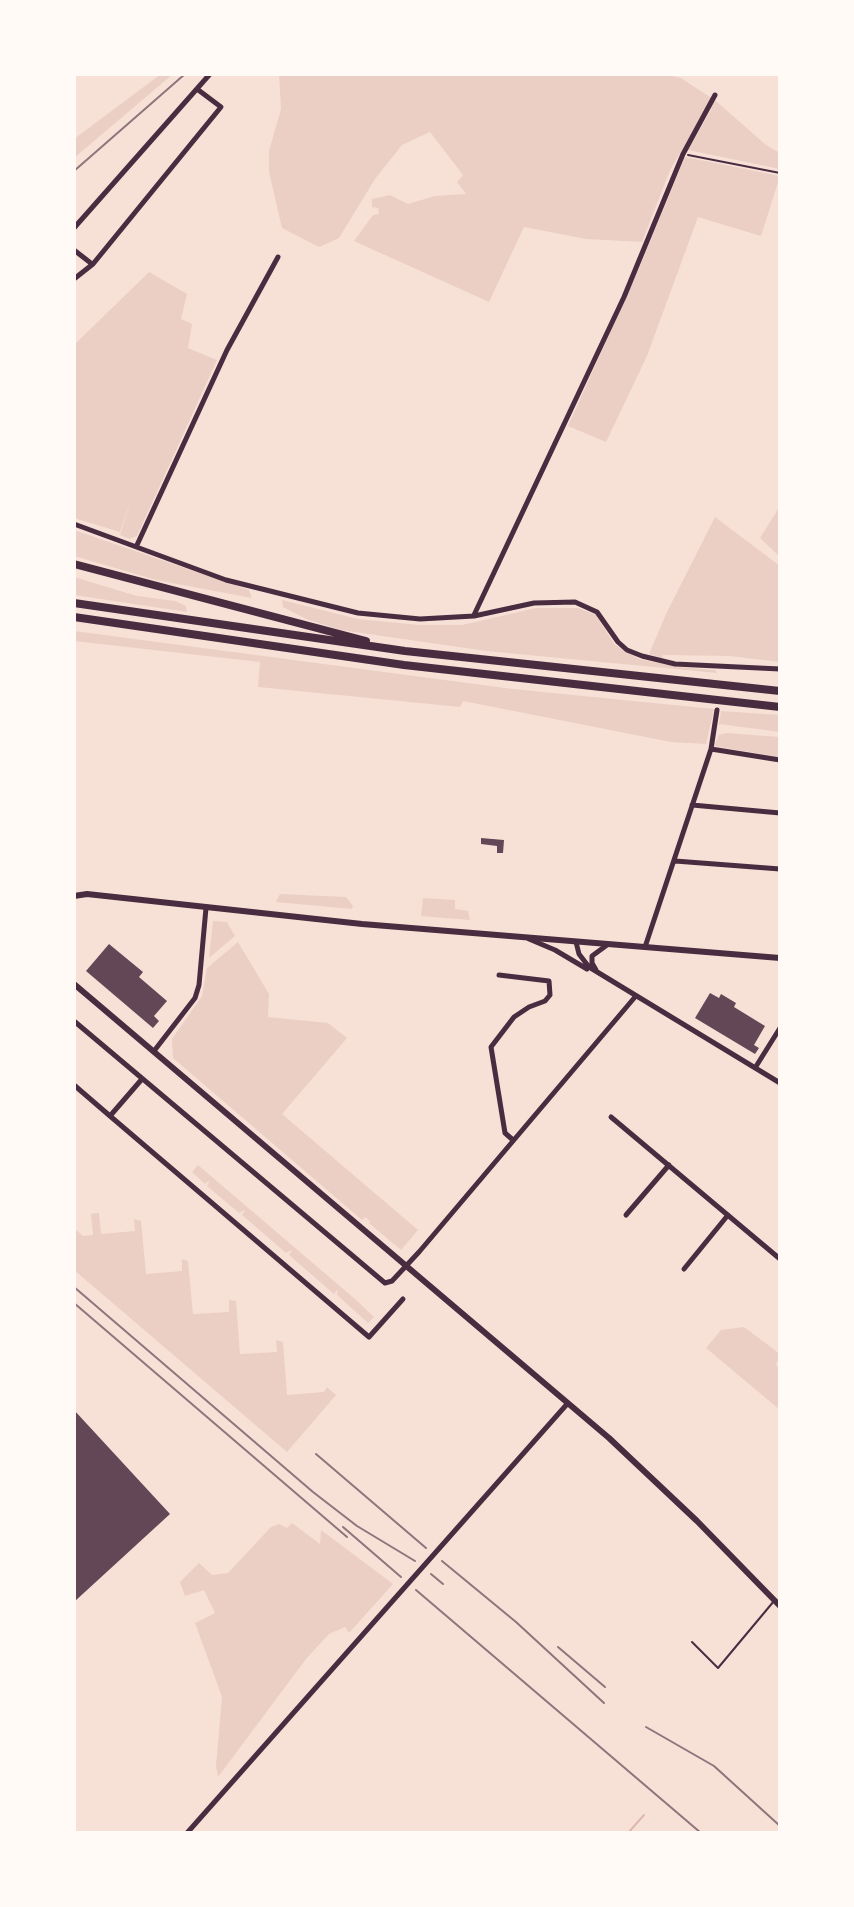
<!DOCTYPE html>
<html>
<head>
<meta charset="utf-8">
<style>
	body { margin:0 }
	#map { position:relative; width:854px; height:1907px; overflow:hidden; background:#f7e1d7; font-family:"Alegreya Sans",sans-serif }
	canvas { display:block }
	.frame { position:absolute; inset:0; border:76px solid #fffaf5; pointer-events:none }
</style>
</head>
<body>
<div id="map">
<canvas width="854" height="1907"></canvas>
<div class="frame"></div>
</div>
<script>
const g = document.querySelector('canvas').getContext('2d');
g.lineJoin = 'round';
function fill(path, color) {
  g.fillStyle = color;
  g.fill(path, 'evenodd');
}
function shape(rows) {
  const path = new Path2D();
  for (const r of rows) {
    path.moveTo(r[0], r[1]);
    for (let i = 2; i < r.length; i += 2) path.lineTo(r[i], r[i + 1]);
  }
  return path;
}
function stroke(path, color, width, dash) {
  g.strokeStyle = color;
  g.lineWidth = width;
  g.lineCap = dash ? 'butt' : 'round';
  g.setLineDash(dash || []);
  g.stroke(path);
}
fill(shape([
	[161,74,173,74,74,158,74,139],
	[279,74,663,74,681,78,716,101,766,145,780,153,780,169,688,150,712,108,708,105,670,170,642,242,586,239,524,227,489,302,354,241,373,215,379,214,378,208,372,207,372,199,390,195,408,204,435,196,466,194,457,182,463,175,430,132,402,145,375,179,339,238,319,247,282,228,269,172,269,151,281,109],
	[685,157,780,176,761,236,698,217,647,356,606,442,568,426,640,266],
	[149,272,187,294,181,319,192,324,188,348,217,360,137,536,130,539,120,535,132,497,120,532,74,518,74,345],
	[780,506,780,557,760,538],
	[715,517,780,566,780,662,729,656,663,655,662,658,649,654,667,612],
	[74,530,249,590,252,598,156,580,74,556],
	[74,577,137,596,175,601,186,606,187,612,74,595],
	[282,600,358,619,420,625,462,625,536,608,578,608,596,615,615,645,639,659,678,667,715,670,717,673,486,651,341,630,306,619,283,607],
	[74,631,513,689,714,709,706,744,671,742,463,701,460,707,258,687,260,662,74,641],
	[721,711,780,715,780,732,719,724],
	[726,733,780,737,780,757,714,746,719,735],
	[280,894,346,897,353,906,352,909,276,902],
	[423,898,455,900,455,909,468,911,470,920,421,916],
	[213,921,227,922,235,936,209,958],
	[238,942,269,994,268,1017,328,1023,347,1038,282,1114,418,1230,401,1250,369,1223,370,1221,365,1217,362,1220,173,1058,172,1039,202,996,207,968],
	[198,1165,355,1299,374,1317,368,1323,337,1295,338,1289,334,1294,289,1255,292,1250,286,1253,242,1215,245,1210,239,1213,207,1186,210,1180,205,1184,192,1172],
	[96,1213,99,1213,101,1234,135,1231,134,1219,141,1221,146,1274,182,1271,182,1259,188,1261,193,1314,229,1312,229,1300,236,1301,240,1354,277,1352,276,1340,283,1342,287,1395,324,1392,327,1387,336,1395,287,1452,74,1270,74,1228,83,1236,93,1235,91,1214],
	[744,1327,780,1354,776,1365,780,1368,780,1410,706,1348,721,1330],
	[292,1523,320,1544,321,1530,393,1584,349,1633,345,1627,329,1634,306,1659,218,1777,216,1766,222,1697,195,1623,215,1613,204,1590,185,1596,180,1582,199,1563,212,1575,228,1573,271,1527,279,1524,287,1528]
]), '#ebcfc5');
stroke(shape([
	[628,1833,644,1815]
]), '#dcb8b0', 2);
fill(shape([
	[481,838,504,840,503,853,497,853,497,846,481,844],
	[109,944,143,972,139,977,167,1001,154,1016,159,1021,153,1028,86,971],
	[710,993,719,998,721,994,736,1003,734,1007,765,1026,754,1045,759,1048,755,1054,695,1018],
	[74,1410,170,1514,74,1602]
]), '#644757');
stroke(shape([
	[688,155,780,173]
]), '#4a2c40', 2);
stroke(shape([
	[692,1642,718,1668,774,1601]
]), '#4a2c40', 2);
stroke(shape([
	[74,228,210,74],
	[74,250,92,264],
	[74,279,93,264,221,107,197,89],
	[74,524,226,580,358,613,420,619,474,616,534,603,575,602,597,612,618,642,627,650,642,656,675,664,780,669],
	[137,545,227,350,278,257],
	[474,615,624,297,683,154,715,95],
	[711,749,780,760],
	[692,805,780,813],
	[675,861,780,869],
	[529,939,555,950,587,969],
	[576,942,579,954,589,967,780,1083],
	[645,947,711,749,717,710],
	[596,970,592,963,592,956,607,945],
	[499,975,549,981,550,995,545,1001,529,1007,514,1017,491,1047,505,1133,513,1140],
	[74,1021,385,1283,392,1281,419,1252,635,997],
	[154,1051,195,998,199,985,206,908],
	[755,1068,780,1028],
	[142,1079,110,1116,369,1337,403,1299],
	[74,1085,110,1116],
	[611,1117,780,1259],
	[626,1215,669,1165],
	[684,1269,728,1215],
	[187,1833,568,1403]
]), '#4a2c40', 5);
stroke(shape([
	[74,984,609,1438,697,1521,780,1606]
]), '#4a2c40', 6);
stroke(shape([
	[74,896,87,894,362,924,780,958]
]), '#4a2c40', 6);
stroke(shape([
	[74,564,366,641],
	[74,603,405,651,780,691],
	[74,617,404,665,780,707]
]), '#4a2c40', 8);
stroke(shape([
	[74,171,185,74]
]), '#8f747c', 2);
stroke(shape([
	[74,1287,313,1492,357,1526,415,1561],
	[74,1303,347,1537],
	[316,1454,426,1548],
	[343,1527,401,1577],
	[442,1561,516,1622,604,1703],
	[431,1574,443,1584],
	[416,1590,701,1833],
	[558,1647,605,1687],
	[646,1727,714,1766,780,1826]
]), '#8f747c', 2);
</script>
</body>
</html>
